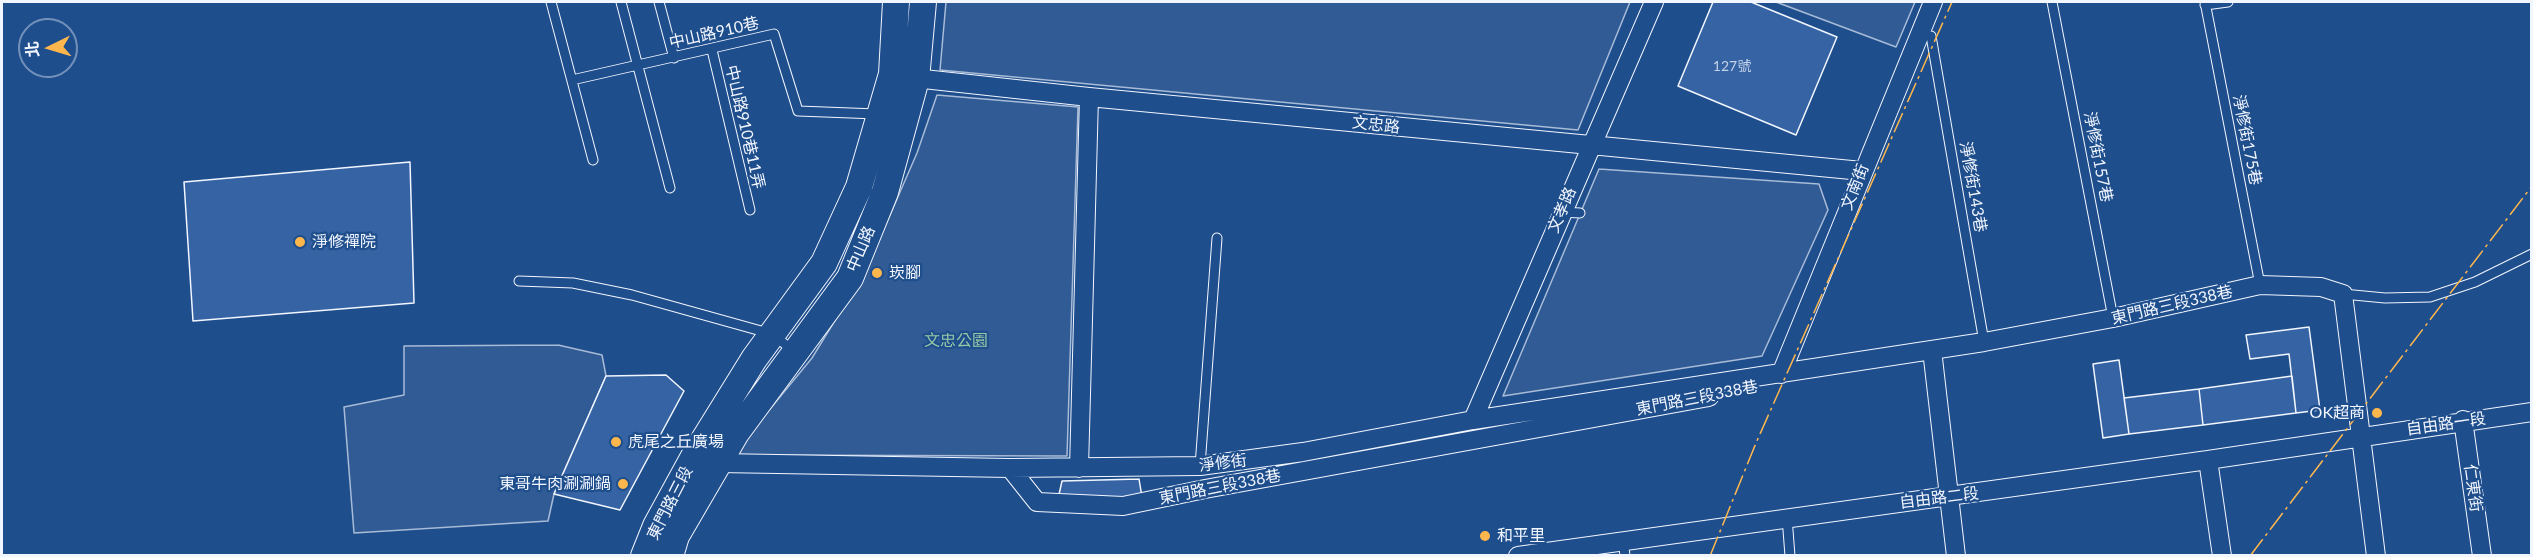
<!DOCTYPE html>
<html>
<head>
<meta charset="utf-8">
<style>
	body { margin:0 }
	#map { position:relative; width:2533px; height:557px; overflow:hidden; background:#1f4e8c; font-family:Lato,"Noto Sans TC",sans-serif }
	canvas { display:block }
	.frame { position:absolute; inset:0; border:3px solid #f2f6ff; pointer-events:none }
	.north { position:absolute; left:18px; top:18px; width:60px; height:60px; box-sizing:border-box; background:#1f4e8c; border:2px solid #7391ba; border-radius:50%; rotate:265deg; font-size:16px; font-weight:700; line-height:24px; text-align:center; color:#f2f6ff }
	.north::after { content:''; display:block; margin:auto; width:21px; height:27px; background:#ffb74d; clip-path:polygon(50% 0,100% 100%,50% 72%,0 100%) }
</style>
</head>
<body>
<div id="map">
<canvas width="2533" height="557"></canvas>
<div class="frame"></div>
<div class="north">北</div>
</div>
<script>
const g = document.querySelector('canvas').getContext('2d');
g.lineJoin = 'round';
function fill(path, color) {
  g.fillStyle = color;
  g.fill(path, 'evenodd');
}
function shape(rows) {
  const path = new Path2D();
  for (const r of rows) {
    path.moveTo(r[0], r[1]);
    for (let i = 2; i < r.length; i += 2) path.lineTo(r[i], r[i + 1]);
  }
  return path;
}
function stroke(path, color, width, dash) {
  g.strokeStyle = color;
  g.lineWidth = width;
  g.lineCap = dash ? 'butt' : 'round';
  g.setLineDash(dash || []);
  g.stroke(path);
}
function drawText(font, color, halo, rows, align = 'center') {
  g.font = font + ' Lato,"Noto Sans TC",sans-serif';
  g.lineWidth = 4.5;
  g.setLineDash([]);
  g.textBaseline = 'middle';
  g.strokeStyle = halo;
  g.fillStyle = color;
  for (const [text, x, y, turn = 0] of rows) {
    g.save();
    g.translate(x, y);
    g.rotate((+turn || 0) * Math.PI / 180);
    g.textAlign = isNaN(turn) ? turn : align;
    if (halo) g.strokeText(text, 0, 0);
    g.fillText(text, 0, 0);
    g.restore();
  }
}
const built = shape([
	[946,2,1630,2,1578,130,940,70,946,2],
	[1776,2,1915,2,1896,47,1776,2],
	[937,95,1078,107,1067,456,732,455,812,358,867,268,917,153,937,95],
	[1599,169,1819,184,1828,210,1762,356,1503,396,1599,169],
	[558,345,602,355,606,376,554,494,548,521,354,533,344,407,404,395,404,346,558,345]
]);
fill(built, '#305b95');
stroke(built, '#a8bbd7', 1.5);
const building = shape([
	[1713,2,1751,2,1837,37,1796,135,1678,86,1713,2],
	[410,162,414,303,193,321,184,182,410,162],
	[2309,327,2320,410,2296,413,2289,354,2250,359,2246,335,2309,327],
	[2119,360,2129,434,2103,438,2093,364,2119,360],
	[666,375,684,391,620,510,554,494,606,376,666,375],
	[2292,376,2296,413,2203,425,2199,389,2292,376],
	[2199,389,2203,425,2129,434,2124,398,2199,389],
	[1139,479,1142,497,1058,499,1062,481,1139,479]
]);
fill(building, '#3563a3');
stroke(building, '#f2f6ff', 1.5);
const lane = shape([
	[551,2,593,160],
	[621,2,670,188],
	[659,2,674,58],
	[2052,2,2113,318],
	[2205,2,2260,285],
	[2205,5,2228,2],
	[1931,36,1984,342],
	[712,50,750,210],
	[572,80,774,34,798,111,877,114],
	[1562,212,1580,213],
	[519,281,573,283,632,295,772,334,795,352],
	[2343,294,2385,298,2430,297,2475,282,2532,254],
	[1200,466,1217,238],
	[1787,517,1790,556],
	[1623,539,1625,556]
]);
const street = shape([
	[905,77,1089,97,1862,171],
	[1932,350,1956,556],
	[1781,374,1933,2],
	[1473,420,1654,2],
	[2463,420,2482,556],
	[711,459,719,463,1010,468,1200,466,1303,452,1473,420,1984,342,2113,318,2260,285,2321,287,2343,294,2376,556],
	[2208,460,2222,556],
	[1010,468,1037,502,1123,506,1205,489,1709,397],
	[1079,468,1089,97],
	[1518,556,2208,460,2532,412]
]);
const secondary = shape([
	[644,556,656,526,697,451,754,359,824,263,859,187,892,74,896,2],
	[670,556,676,536,736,433,850,278,885,192,916,79,923,2]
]);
stroke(lane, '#f2f6ff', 11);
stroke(street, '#f2f6ff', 20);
stroke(secondary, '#f2f6ff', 28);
stroke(lane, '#1f4e8c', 9);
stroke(street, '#1f4e8c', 18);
stroke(secondary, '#1f4e8c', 26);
stroke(shape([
	[1710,556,1756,443,1952,2],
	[2250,556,2532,186]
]), '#ffb74d', 1.5, [21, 4.5, 3, 4.5]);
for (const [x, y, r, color] of [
	[300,242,6,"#ffb74d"],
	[877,273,6,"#ffb74d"],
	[2377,413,6,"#ffb74d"],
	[616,442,6,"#ffb74d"],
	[623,484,6,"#ffb74d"],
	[1485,536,6,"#ffb74d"]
]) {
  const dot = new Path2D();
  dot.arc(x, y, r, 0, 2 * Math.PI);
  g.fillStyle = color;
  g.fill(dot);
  stroke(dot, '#1f4e8c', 2);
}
drawText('14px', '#c3d1e8', null, [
	["127號",1732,66]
]);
drawText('16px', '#f2f6ff', '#1f4e8c', [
	["中山路910巷",714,33,-13],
	["文忠路",1376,125,6],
	["中山路910巷11弄",745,127,77],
	["淨修街175巷",2247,140,79],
	["淨修街157巷",2098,157,79],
	["文南街",1855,187,-68],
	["淨修街143巷",1973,187,80],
	["文孝路",1562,210,-67],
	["中山路",861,249,-67],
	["東門路三段338巷",2172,305,-13],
	["東門路三段338巷",1697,398,-11],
	["自由路一段",2446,424,-8],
	["淨修街",1223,463,-7],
	["東門路三段338巷",1220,487,-11],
	["仁東街",2473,488,82],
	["自由路二段",1939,498,-7],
	["東門路三段",670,503,-63]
]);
drawText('16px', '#f2f6ff', '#1f4e8c', [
	["淨修禪院",312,242],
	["崁腳",889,273],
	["OK超商",2365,413,"right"],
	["虎尾之丘廣場",628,442],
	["東哥牛肉涮涮鍋",611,484,"right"],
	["和平里",1497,536]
], 'left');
drawText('16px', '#97c8a6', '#1f4e8c', [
	["文忠公園",956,341]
]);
</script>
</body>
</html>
